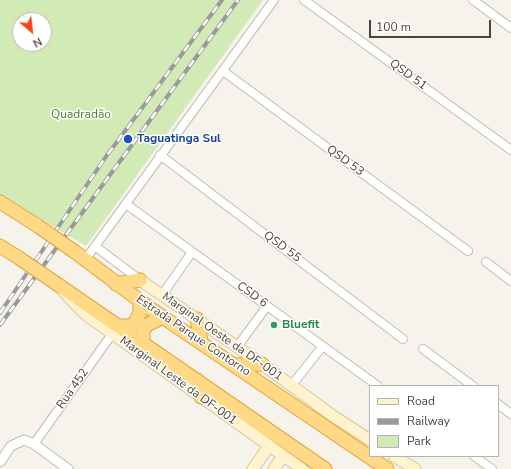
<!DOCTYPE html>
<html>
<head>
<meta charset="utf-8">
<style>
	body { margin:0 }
	#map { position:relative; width:511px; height:469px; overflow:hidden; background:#f6f3ec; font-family:"Nunito Sans",sans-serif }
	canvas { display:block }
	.legend { position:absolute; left:369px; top:385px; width:130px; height:72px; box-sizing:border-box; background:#fff; border:1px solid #b7b4b0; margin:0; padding:5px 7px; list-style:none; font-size:12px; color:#4b4439 }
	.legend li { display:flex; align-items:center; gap:8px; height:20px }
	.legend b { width:20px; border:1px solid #b7b4b0 }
	.north { position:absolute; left:12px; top:12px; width:40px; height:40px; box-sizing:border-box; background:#fff; border:1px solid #b7b4b0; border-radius:50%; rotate:152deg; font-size:11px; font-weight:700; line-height:16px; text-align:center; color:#4b4439 }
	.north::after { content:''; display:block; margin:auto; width:14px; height:18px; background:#fc3f1d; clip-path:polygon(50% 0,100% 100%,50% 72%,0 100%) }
	.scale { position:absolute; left:369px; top:20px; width:122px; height:18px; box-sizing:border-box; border:2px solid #4b4439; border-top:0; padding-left:5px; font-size:12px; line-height:14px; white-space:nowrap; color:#4b4439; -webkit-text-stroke:3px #fff; paint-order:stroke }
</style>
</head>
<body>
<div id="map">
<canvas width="511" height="469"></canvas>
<ul class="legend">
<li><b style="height:5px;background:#fff3cd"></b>Road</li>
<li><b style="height:5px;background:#9a9a9a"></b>Railway</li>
<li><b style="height:11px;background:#d2eab5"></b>Park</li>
</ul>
<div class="north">N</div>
<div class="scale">100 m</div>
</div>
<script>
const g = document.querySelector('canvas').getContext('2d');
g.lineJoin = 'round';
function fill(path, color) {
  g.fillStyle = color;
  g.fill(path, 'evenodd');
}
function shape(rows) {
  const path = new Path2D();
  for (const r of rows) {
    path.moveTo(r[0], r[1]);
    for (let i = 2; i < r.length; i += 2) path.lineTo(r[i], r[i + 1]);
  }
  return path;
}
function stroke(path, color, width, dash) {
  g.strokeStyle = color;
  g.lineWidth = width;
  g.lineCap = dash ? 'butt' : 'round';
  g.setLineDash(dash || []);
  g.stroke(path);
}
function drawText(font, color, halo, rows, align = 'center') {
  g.font = font + ' "Nunito Sans",sans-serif';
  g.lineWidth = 3;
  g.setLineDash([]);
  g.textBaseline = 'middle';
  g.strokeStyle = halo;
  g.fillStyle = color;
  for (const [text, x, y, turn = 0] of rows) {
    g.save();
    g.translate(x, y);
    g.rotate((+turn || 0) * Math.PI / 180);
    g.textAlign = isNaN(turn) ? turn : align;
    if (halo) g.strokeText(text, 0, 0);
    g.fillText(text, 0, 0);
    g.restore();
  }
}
fill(shape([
	[0,0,263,0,86,246,0,194],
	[20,20,44,20,44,44,20,44]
]), '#d2eab5');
const minor = shape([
	[304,0,511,150],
	[473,0,511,28],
	[223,71,468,251],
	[160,155,403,339],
	[126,204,378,386],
	[95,246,140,280],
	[85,260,274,0],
	[486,262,511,281],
	[162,295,192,252],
	[237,347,267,306],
	[423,349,473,386],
	[291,386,323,346],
	[498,404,511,414],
	[34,444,112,334],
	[474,456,492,469]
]);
const tertiary = shape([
	[0,462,11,446,24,440,34,444,68,469]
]);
const secondary = shape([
	[140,280,262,364,333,416,370,440],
	[64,292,85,314,302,469],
	[394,456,415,469],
	[253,469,269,446],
	[274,469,283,456]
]);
const trunk = shape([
	[0,202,38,226],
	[0,246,19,258],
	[75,252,151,309,387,469],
	[57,284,325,469],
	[116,284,140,280],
	[197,319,201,342],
	[120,326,129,326,135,323,140,312,140,301],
	[143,342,143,331,147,325,163,317],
	[236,365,262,364],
	[197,380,201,397]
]);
stroke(minor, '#c2bbae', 10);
stroke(tertiary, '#c2bbae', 11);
stroke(secondary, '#d6c79b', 13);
stroke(trunk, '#e0a43c', 15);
stroke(minor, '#fff', 8);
stroke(tertiary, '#fff', 9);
stroke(secondary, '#fff3cd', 11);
stroke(trunk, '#ffd985', 13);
const rail = shape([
	[0,313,105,158,222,0],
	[0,325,238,0]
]);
stroke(rail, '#9a9a9a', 4);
stroke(rail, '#fff', 2.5, [8]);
const trunkBridge = shape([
	[38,226,75,252],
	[19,258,57,284]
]);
stroke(trunkBridge, '#e0a43c', 15, []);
stroke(trunkBridge, '#ffd985', 13);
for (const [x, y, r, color] of [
	[128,139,5,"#1a4fb4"],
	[274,325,4,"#2e9e5b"]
]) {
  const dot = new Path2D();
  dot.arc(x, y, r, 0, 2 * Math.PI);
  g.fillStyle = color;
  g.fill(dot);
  stroke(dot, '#fff', 1.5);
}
drawText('12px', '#4b4439', '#fff', [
	["QSD 51",408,75,36],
	["QSD 53",345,161,36],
	["QSD 55",282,247,37],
	["CSD 6",252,295,36],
	["Estrada Parque Contorno",193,336,34],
	["Marginal Oeste da DF-001",222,337,35],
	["Marginal Leste da DF-001",178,381,36],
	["Rua 452",73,389,-55]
]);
drawText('12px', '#4a7f2a', '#fff', [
	["Quadradão",81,115]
]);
drawText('bold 12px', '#164399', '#fff', [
	["Taguatinga Sul",137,139]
], 'left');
drawText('bold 12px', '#27864d', '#fff', [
	["Bluefit",282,325]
], 'left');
</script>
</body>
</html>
